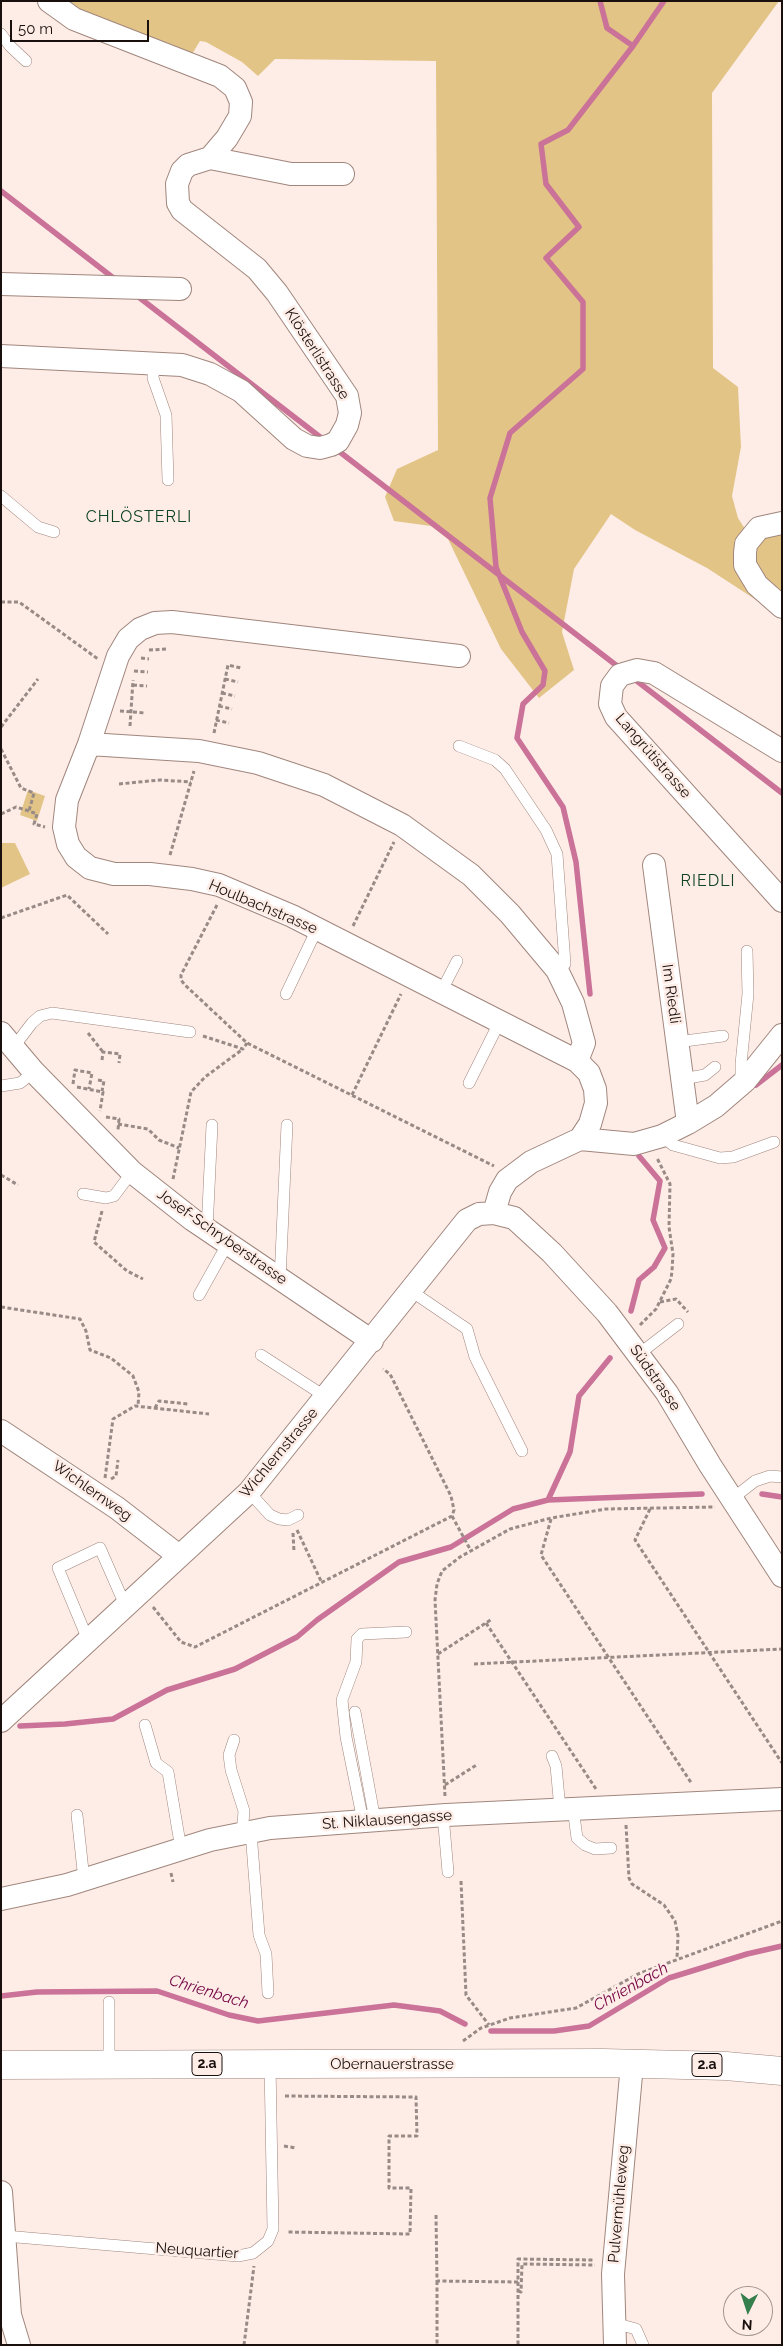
<!DOCTYPE html>
<html>
<head>
<meta charset="utf-8">
<style>
	body { margin:0 }
	#map { position:relative; width:783px; height:2346px; overflow:hidden; background:#feede7; font-family:Raleway,sans-serif }
	canvas { display:block }
	.frame { position:absolute; inset:0; border:2px solid #190f0c; pointer-events:none }
	.north { position:absolute; left:723px; top:2286px; width:50px; height:50px; box-sizing:border-box; background:#feede7; border:1px solid #a2948f; border-radius:50%; rotate:184deg; font-size:14px; font-weight:700; line-height:20px; text-align:center; color:#190f0c }
	.north::after { content:''; display:block; margin:auto; width:18px; height:22px; background:#357f4c; clip-path:polygon(50% 0,100% 100%,50% 72%,0 100%) }
	.scale { position:absolute; left:10px; top:20px; width:139px; height:22px; box-sizing:border-box; border:2px solid #190f0c; border-top:0; padding-left:6px; font-size:15px; line-height:18px; white-space:nowrap; color:#190f0c; -webkit-text-stroke:4px #feede7; paint-order:stroke }
</style>
</head>
<body>
<div id="map">
<canvas width="783" height="2346"></canvas>
<div class="frame"></div>
<div class="north">N</div>
<div class="scale">50 m</div>
</div>
<script>
const g = document.querySelector('canvas').getContext('2d');
g.lineJoin = 'round';
function fill(path, color) {
  g.fillStyle = color;
  g.fill(path, 'evenodd');
}
function shape(rows) {
  const path = new Path2D();
  for (const r of rows) {
    path.moveTo(r[0], r[1]);
    for (let i = 2; i < r.length; i += 2) path.lineTo(r[i], r[i + 1]);
  }
  return path;
}
function stroke(path, color, width, dash) {
  g.strokeStyle = color;
  g.lineWidth = width;
  g.lineCap = dash ? 'butt' : 'round';
  g.setLineDash(dash || []);
  g.stroke(path);
}
function drawText(font, color, halo, rows, align = 'center') {
  g.font = font + ' Raleway,sans-serif';
  g.lineWidth = 5;
  g.setLineDash([]);
  g.textBaseline = 'middle';
  g.strokeStyle = halo;
  g.fillStyle = color;
  for (const [text, x, y, turn = 0] of rows) {
    g.save();
    g.translate(x, y);
    g.rotate((+turn || 0) * Math.PI / 180);
    g.textAlign = isNaN(turn) ? turn : align;
    if (halo) g.strokeText(text, 0, 0);
    g.fillText(text, 0, 0);
    g.restore();
  }
}
fill(shape([
	[58,1,779,1,712,93,713,368,738,387,741,447,732,496,738,518,747,532,767,607,707,568,635,530,611,514,574,569,562,632,574,670,539,698,501,649,448,539,431,526,394,521,385,497,397,469,438,450,436,61,275,59,258,76,242,62,206,42,200,41,189,59],
	[782,529,782,600,764,586,749,549,753,540],
	[28,790,45,796,37,821,20,815],
	[1,843,15,843,30,874,1,888]
]), '#e3c487');
stroke(shape([
	[600,1,607,28,633,46],
	[1,191,116,280],
	[136,295,324,440],
	[336,449,621,669],
	[633,678,782,793],
	[590,994,576,862,563,807,517,738,523,704,543,685,545,671,522,632,496,567,490,498,510,433,583,369,583,302,546,258,579,227,546,184,541,144,568,130,633,46,664,1],
	[756,1085,782,1065],
	[631,1311,639,1280,654,1267,665,1248,653,1220,660,1181,639,1156],
	[762,1494,782,1497],
	[548,1500,570,1452,579,1396,610,1358],
	[20,1726,65,1724,113,1719,167,1690,235,1669,297,1637,317,1620,399,1562,451,1547,513,1509,548,1500,702,1494],
	[1,1996,37,1992,157,1991,229,2015,258,2021,394,2005,440,2011,465,2024],
	[491,2031,554,2031,589,2026,669,1978,747,1954,782,1946]
]), '#ca7298', 5.5);
const lane = shape([
	[1,34,10,46,26,61],
	[154,362,153,378,166,415,168,480],
	[1,496,38,527,54,532],
	[459,746,495,760,505,769,546,830,557,854,565,964,557,970],
	[441,992,457,961],
	[286,994,317,929],
	[677,1042,723,1036],
	[13,1048,32,1023,40,1016,52,1013,190,1032],
	[682,1079,705,1075,715,1067],
	[745,1081,741,1075,741,1064,748,994,747,951],
	[469,1083,500,1021],
	[1,1086,20,1083,34,1072],
	[662,1136,673,1145,720,1158,733,1157,774,1142],
	[83,1194,106,1198,114,1196,132,1172],
	[207,1230,212,1125],
	[280,1279,287,1125],
	[411,1291,467,1329,475,1357,522,1451],
	[199,1295,228,1243],
	[639,1354,678,1324],
	[261,1355,326,1397],
	[249,1492,270,1515,279,1519,288,1520,298,1515],
	[732,1499,755,1481,770,1476,782,1477],
	[88,1640,58,1568,100,1548,125,1605],
	[355,1712,375,1820],
	[145,1725,156,1763,168,1772,181,1849],
	[234,1740,229,1755,231,1770,244,1811,242,1834],
	[552,1756,556,1766,560,1809],
	[573,1808,577,1838,585,1845,595,1849,611,1848],
	[77,1815,84,1880],
	[446,1815,444,1826,448,1872],
	[363,1821,346,1737,342,1700,356,1662,357,1639,362,1634,406,1632],
	[251,1832,259,1935,266,1954,268,1993],
	[109,2002,109,2065],
	[5,2236,238,2256,253,2253,268,2241,273,2229,270,2064],
	[614,2323,636,2329,643,2345]
]);
const street = shape([
	[49,1,74,19,220,76,235,88,241,102,240,116,227,138,210,158],
	[1,284,180,289],
	[1,356,182,365,210,374,241,391,294,439,307,446,320,448,331,445,338,441,347,425,350,413,347,396,277,293,257,269,182,210,178,203,177,184,182,171,188,165,210,158,291,174,343,174],
	[782,523,759,528,746,544,745,553,745,565,757,585,782,607],
	[459,656,172,622,155,623,140,629,128,639,118,656,89,744,67,800,64,827,68,844,76,857,90,868,114,874,150,874,192,879,219,885,292,916,577,1061,589,1073,595,1089,596,1103,590,1124,580,1139,531,1162,507,1180,500,1192,494,1213],
	[89,744,199,751,258,763,324,785,402,825,471,875,510,914,557,970,573,1003,584,1043,577,1061],
	[782,751,654,673,637,670,620,675,612,686,610,704,616,717,782,901],
	[654,865,688,1123],
	[1,1033,34,1072,132,1172,193,1220,372,1341],
	[580,1139,634,1144,662,1136,688,1123,716,1106,745,1081,782,1035],
	[1,1431,117,1508,179,1556],
	[1,1721,249,1492,467,1220,479,1214,494,1213,514,1218,552,1253,607,1313,667,1393,710,1465,782,1576],
	[1,1899,67,1885,210,1840,270,1828,446,1815,782,1799],
	[1,2192,10,2315,19,2345],
	[615,2345,613,2274,632,2064]
]);
const primary = shape([
	[1,2065,603,2063,726,2066,782,2071]
]);
stroke(lane, '#a0867d', 12);
stroke(street, '#a0867d', 24);
stroke(primary, '#a0867d', 29);
stroke(shape([
	[1,602,19,602,98,659],
	[149,650,167,649],
	[141,658,149,659],
	[134,671,148,672],
	[225,679,238,682],
	[133,685,147,686],
	[222,693,235,696],
	[219,706,232,709],
	[120,711,145,713],
	[216,720,229,723],
	[130,726,133,680],
	[1,727,38,679],
	[214,733,228,665,241,668],
	[1,749,21,788,34,793,29,811],
	[119,784,160,780,191,782],
	[1,814,16,807,29,811,37,814,34,824,45,827],
	[170,855,194,771],
	[217,905,181,975,181,980,185,985,247,1043,494,1166],
	[1,918,67,895,108,934],
	[353,926,394,842],
	[88,1033,103,1052],
	[203,1036,243,1049,247,1043],
	[102,1060,103,1052,120,1054,119,1063],
	[98,1080,104,1081,102,1091],
	[73,1084,75,1070,92,1073,89,1089],
	[77,1087,103,1092,100,1111],
	[352,1095,401,994],
	[106,1117,119,1119,118,1130],
	[118,1124,148,1129,159,1140,179,1148],
	[1,1175,18,1185],
	[173,1179,191,1092,205,1077,243,1049],
	[102,1211,94,1242,127,1271,143,1279],
	[660,1302,676,1299,688,1312],
	[1,1307,80,1319,86,1331,90,1350,111,1358,133,1376,139,1392,138,1406],
	[640,1325,656,1309,671,1279,672,1271,673,1254,669,1227,670,1184,657,1158],
	[155,1408,159,1401,188,1404],
	[105,1478,113,1419,135,1406,209,1414],
	[111,1479,116,1476,118,1460],
	[650,1509,635,1540,782,1763],
	[452,1516,471,1551],
	[551,1519,541,1555,692,1784],
	[297,1530,321,1581],
	[293,1533,294,1552],
	[153,1607,181,1642,195,1647,452,1516,454,1510,451,1496,390,1374,383,1369],
	[486,1623,596,1789],
	[438,1654,492,1619],
	[474,1664,782,1649],
	[445,1785,478,1764],
	[445,1796,435,1600,437,1584,442,1571,460,1557,510,1529,551,1518,606,1509,715,1507],
	[626,1825,629,1878,632,1884,664,1905,675,1921,678,1936,677,1958],
	[171,1873,173,1882],
	[461,1881,466,1995,489,2025],
	[463,2041,481,2028,510,2018,576,2008,638,1974,782,1921],
	[285,2096,416,2097,417,2136,389,2136,389,2188,411,2188,410,2234,287,2232],
	[284,2146,296,2148],
	[436,2215,437,2281,518,2282,518,2259,594,2260],
	[437,2281,437,2345],
	[518,2282,518,2345],
	[518,2291,521,2292,522,2264,595,2265],
	[244,2345,254,2266]
]), '#988a86', 3, [4, 2.5]);
stroke(lane, '#fff', 11);
stroke(street, '#fff', 22);
stroke(primary, '#fff', 28);
for (const [x, y, w] of [
	[207,2064,30],
	[707,2065,30]
]) {
  const box = new Path2D();
  box.roundRect(x - w / 2, y - 11.5, w, 23, 4);
  g.fillStyle = '#feede7';
  g.fill(box);
  stroke(box, '#190f0c', 1);
}
drawText('bold 14px', '#190f0c', null, [
	["2.a",207,2064],
	["2.a",707,2065]
]);
drawText('15px', '#190f0c', '#feede7', [
	["Klösterlistrasse",317,354,57],
	["Langrütistrasse",653,756,49],
	["Houlbachstrasse",263,907,23],
	["Im Riedli",671,994,82],
	["Josef-Schryberstrasse",222,1237,35],
	["Südstrasse",655,1378,55],
	["Wichlernstrasse",279,1453,-50],
	["Wichlernweg",92,1491,35],
	["St. Niklausengasse",387,1820,-4],
	["Obernauerstrasse",392,2064],
	["Pulvermühleweg",619,2204,-85],
	["Neuquartier",197,2251,4]
]);
g.letterSpacing = '1px';
drawText('16px', '#0f4423', '#feede7', [
	["CHLÖSTERLI",139,517],
	["RIEDLI",708,881]
]);
g.letterSpacing = '0px';
drawText('italic 16px', '#750746', '#feede7', [
	["Chrienbach",631,1987,-29],
	["Chrienbach",209,1992,17]
]);
</script>
</body>
</html>
